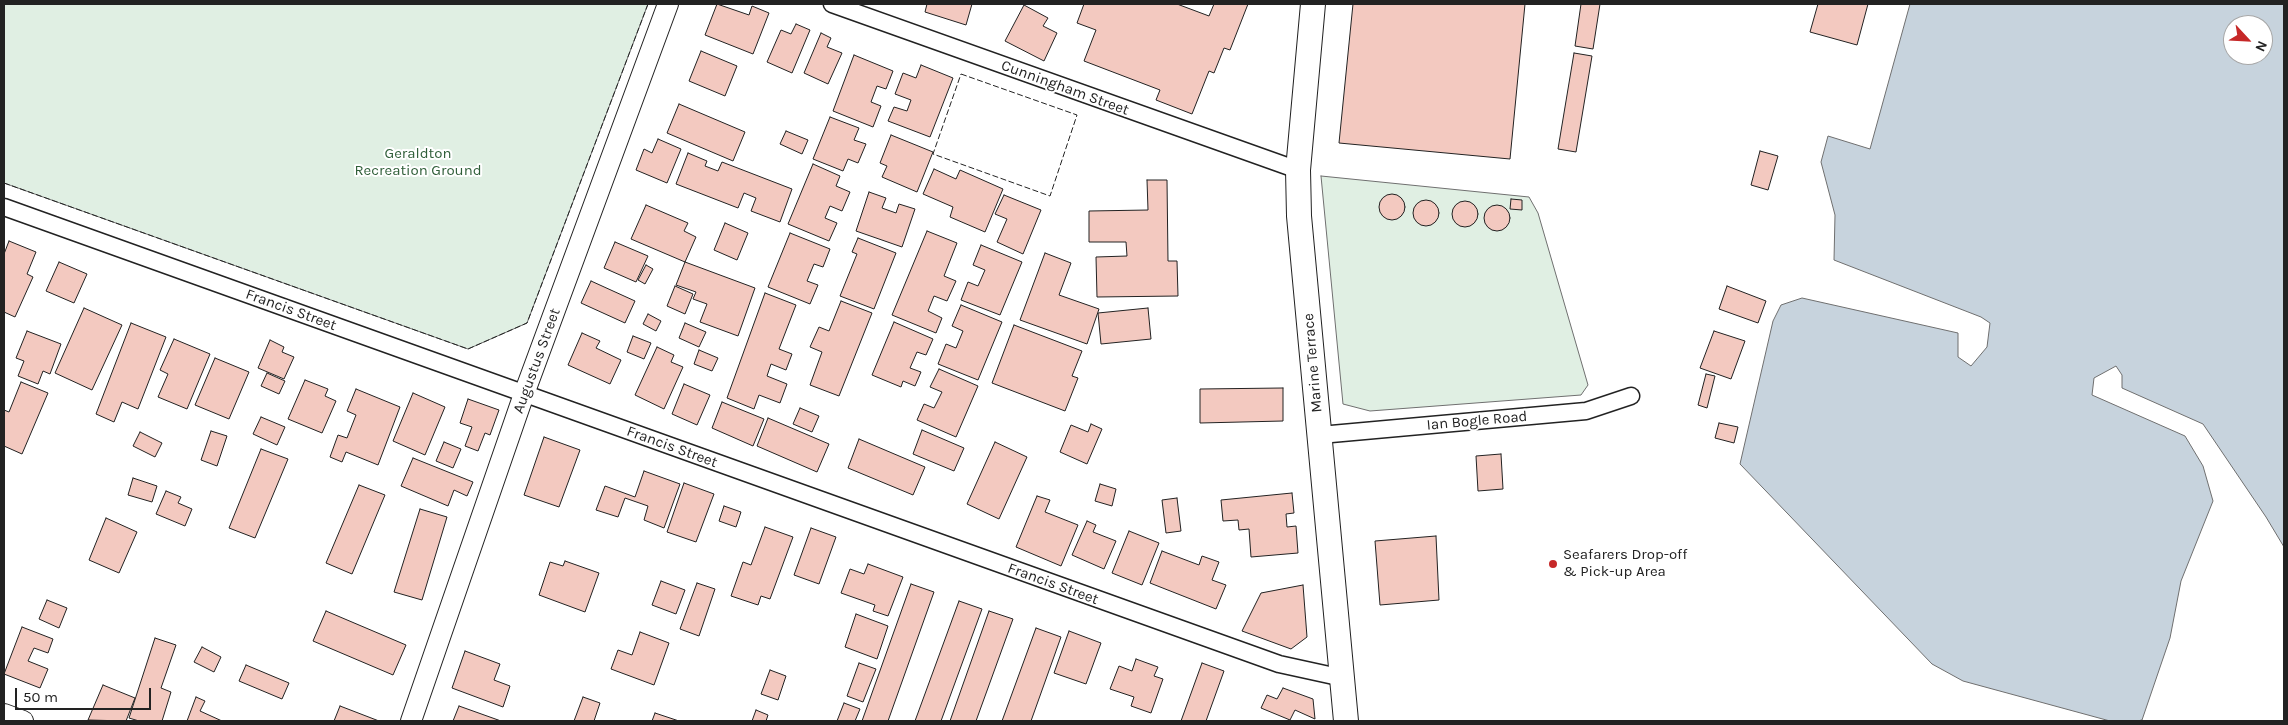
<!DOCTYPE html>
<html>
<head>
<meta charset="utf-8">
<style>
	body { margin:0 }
	#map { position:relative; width:2288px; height:725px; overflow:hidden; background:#fff; font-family:Karla,sans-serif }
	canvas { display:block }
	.frame { position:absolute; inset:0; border:5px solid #222; pointer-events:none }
	.north { position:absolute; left:2223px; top:15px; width:50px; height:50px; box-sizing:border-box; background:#fff; border:1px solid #a7a7a7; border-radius:50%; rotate:115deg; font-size:14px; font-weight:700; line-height:20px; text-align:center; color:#222 }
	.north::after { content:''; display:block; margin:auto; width:18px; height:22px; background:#c62828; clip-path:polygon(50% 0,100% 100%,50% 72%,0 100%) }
	.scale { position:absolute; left:15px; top:688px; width:136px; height:22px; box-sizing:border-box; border:2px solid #222; border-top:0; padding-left:6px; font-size:15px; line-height:18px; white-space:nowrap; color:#222; -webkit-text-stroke:4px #fff; paint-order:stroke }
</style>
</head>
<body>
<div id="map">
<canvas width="2288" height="725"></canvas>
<div class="frame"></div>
<div class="north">N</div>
<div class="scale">50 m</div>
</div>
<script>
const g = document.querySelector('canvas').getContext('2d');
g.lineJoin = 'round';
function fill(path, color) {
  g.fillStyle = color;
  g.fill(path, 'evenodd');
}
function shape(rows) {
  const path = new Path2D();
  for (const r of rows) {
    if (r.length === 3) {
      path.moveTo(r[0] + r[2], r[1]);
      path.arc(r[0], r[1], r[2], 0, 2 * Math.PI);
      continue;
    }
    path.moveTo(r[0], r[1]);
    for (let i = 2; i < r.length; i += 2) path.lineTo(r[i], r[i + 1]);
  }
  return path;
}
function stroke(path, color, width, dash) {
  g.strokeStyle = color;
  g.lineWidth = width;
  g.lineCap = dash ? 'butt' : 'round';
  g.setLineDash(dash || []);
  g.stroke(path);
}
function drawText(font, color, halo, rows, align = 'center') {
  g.font = font + ' Karla,sans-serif';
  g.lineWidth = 4;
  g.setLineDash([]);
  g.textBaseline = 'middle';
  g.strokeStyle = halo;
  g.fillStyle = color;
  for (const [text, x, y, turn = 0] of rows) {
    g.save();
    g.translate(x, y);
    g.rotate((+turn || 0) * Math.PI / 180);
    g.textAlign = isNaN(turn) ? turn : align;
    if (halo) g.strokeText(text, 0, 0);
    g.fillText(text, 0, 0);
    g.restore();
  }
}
const green = shape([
	[4,4,648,4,527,323,468,349,4,183,4,4],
	[1321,176,1529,197,1538,213,1588,385,1581,395,1370,411,1343,404,1321,176]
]);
fill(green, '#e0efe3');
stroke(green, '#6f6f6f', 1);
const water = shape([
	[1910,4,2284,4,2284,547,2266,517,2203,424,2122,388,2122,375,2116,366,2094,378,2092,395,2185,436,2203,466,2213,501,2181,581,2170,638,2142,720,2137,721,2110,721,1963,681,1932,664,1740,464,1773,321,1781,305,1802,298,1958,333,1958,357,1971,366,1987,347,1990,323,1981,317,1834,260,1835,215,1821,162,1828,136,1870,149,1910,4],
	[2233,25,2263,25,2263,55,2233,55,2233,25]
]);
fill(water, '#c7d3dd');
stroke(water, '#6f6f6f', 1);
const building = shape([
	[717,4,749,15,752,6,769,13,753,54,705,35,717,4],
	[927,4,972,4,966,25,925,12,927,4],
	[1084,4,1177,4,1209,16,1214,4,1248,4,1230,50,1224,48,1214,73,1209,71,1192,114,1156,100,1160,90,1084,61,1096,30,1077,23,1084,4],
	[1353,4,1525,4,1510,159,1339,143,1353,4],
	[1581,4,1600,4,1593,49,1575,46,1581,4],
	[1818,4,1868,4,1857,45,1810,32,1818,4],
	[1024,5,1048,18,1043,26,1057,33,1044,61,1005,41,1024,5],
	[796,24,810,30,792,73,767,62,781,30,791,34,796,24],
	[821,33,831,38,827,47,842,53,828,84,804,73,821,33],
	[701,51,737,66,725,96,689,81,701,51],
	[1574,53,1592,56,1576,152,1558,149,1574,53],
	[854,55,893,71,886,89,877,86,871,102,881,106,873,127,833,111,854,55],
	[921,65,953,78,930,137,888,121,894,107,907,111,911,100,895,94,903,73,916,78,921,65],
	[679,104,745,132,733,161,667,133,679,104],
	[830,117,859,128,854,140,866,144,858,163,848,159,843,171,813,159,830,117],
	[786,131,808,140,802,154,780,144,786,131],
	[891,135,933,152,917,192,882,177,887,166,880,163,891,135],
	[658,139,681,149,667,183,636,170,644,149,652,153,658,139],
	[1760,151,1778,156,1768,190,1751,185,1760,151],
	[688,153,707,161,705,166,718,171,722,162,792,189,780,222,751,211,756,198,744,193,738,208,676,184,688,153],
	[813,164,840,176,836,186,850,192,842,211,830,206,825,218,837,223,829,241,788,224,813,164],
	[934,169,956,179,960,170,1003,189,985,232,950,217,953,207,923,194,934,169],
	[1147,180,1167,180,1168,261,1177,261,1178,296,1097,297,1096,257,1127,256,1126,242,1089,242,1089,211,1148,210,1147,180],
	[869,192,886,198,882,208,896,213,899,204,915,209,902,247,856,231,869,192],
	[1392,207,13],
	[1004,195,1041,210,1023,254,997,242,1007,219,995,214,1004,195],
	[1511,199,1522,200,1522,210,1510,209,1511,199],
	[1426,213,13],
	[1465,214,13],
	[646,205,688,223,684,231,696,237,685,262,631,239,646,205],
	[1497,218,13],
	[725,223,748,233,737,260,714,250,725,223],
	[927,231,957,243,944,276,956,281,947,301,934,296,928,311,942,318,936,333,892,315,927,231],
	[790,233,830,249,823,267,814,264,807,281,818,285,810,304,768,287,790,233],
	[858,238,896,253,874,309,840,296,857,254,852,252,858,238],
	[9,241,36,252,27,274,33,277,15,317,4,312,4,254,9,241],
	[615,242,648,256,636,282,604,268,615,242],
	[981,245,1022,262,1000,315,961,300,968,282,978,286,985,270,973,265,981,245],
	[1045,253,1071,263,1059,295,1099,309,1087,344,1020,320,1045,253],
	[59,262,87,274,74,303,46,291,59,262],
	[685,262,755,288,738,336,700,322,707,304,693,299,696,292,676,285,685,262],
	[646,265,653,269,645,284,638,280,646,265],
	[591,281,635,301,625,323,581,303,591,281],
	[675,286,693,294,685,314,667,306,675,286],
	[1727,286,1766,301,1758,323,1719,309,1727,286],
	[765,293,796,305,779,349,792,354,786,370,771,364,767,376,787,384,780,403,759,395,754,409,727,398,765,293],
	[841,301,872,313,839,396,810,385,822,352,810,347,819,327,829,331,841,301],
	[961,305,1002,322,978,380,938,364,946,344,956,348,963,331,952,326,961,305],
	[84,308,122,325,92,390,55,373,84,308],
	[1148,308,1151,339,1101,344,1098,313,1148,308],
	[648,314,661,321,656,331,643,324,648,314],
	[894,322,933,339,926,355,917,352,910,368,921,372,915,386,903,381,901,387,872,375,894,322],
	[131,323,166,337,138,409,122,402,114,422,96,414,131,323],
	[685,323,706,332,699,347,679,338,685,323],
	[1014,325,1082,351,1072,376,1078,378,1065,411,992,383,1014,325],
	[27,331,61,344,50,374,43,371,38,384,18,376,24,361,16,358,27,331],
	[1714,331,1745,341,1731,379,1700,368,1714,331],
	[582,333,600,341,596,348,621,360,610,384,568,365,582,333],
	[633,336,651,343,644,359,627,352,633,336],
	[174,339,210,354,187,409,158,397,168,374,160,370,174,339],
	[270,340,284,347,282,352,294,357,284,379,258,368,270,340],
	[657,347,674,355,671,362,683,367,664,409,635,395,657,347],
	[699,350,718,358,712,371,694,364,699,350],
	[215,358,249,372,229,419,195,405,215,358],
	[939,369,978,386,956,437,917,420,924,404,934,408,942,392,930,387,939,369],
	[267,373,285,381,279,394,261,386,267,373],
	[1706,374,1715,376,1707,408,1698,405,1706,374],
	[305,380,328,389,325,396,336,401,322,433,288,419,305,380],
	[21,382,48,393,22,454,4,446,4,410,9,412,21,382],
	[684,384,710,395,697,425,672,414,684,384],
	[1283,388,1283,421,1200,423,1200,389,1283,388],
	[356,389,400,407,378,465,346,452,342,462,330,457,338,435,347,438,356,415,347,411,356,389],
	[413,393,445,407,425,455,393,441,413,393],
	[468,399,499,410,490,435,485,433,478,451,465,446,472,427,460,423,468,399],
	[722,402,764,419,753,446,712,428,722,402],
	[800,408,819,416,812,432,793,424,800,408],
	[261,417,285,427,277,445,253,434,261,417],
	[768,418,829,444,817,472,757,446,768,418],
	[1719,423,1738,427,1734,443,1715,438,1719,423],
	[1091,424,1102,429,1087,464,1060,452,1071,425,1088,432,1091,424],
	[922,430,964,448,954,471,913,454,922,430],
	[211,431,227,436,217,466,201,460,211,431],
	[140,432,162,443,155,457,133,446,140,432],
	[544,437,580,450,559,507,524,495,544,437],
	[859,439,925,467,913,495,848,468,859,439],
	[444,442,461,449,453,468,436,461,444,442],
	[995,442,1027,457,999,519,967,504,995,442],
	[261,449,288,459,255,538,229,528,261,449],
	[1501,454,1503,489,1478,491,1476,456,1501,454],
	[413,458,473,482,467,496,454,490,448,506,401,486,413,458],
	[644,471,680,484,664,528,644,520,648,506,625,498,618,517,596,510,605,486,635,497,644,471],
	[133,478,157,486,152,502,128,495,133,478],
	[684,483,714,494,696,542,667,532,684,483],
	[1100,484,1116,489,1112,506,1095,501,1100,484],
	[359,485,385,495,352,574,326,563,359,485],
	[166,491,181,497,178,503,192,509,185,526,156,514,166,491],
	[1292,493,1294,513,1286,514,1287,527,1296,526,1298,553,1251,557,1249,529,1239,530,1238,520,1223,521,1221,500,1292,493],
	[1037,496,1050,500,1045,512,1078,525,1061,566,1016,547,1037,496],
	[1177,498,1181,531,1166,533,1162,500,1177,498],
	[724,506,741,512,736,527,719,521,724,506],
	[420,509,447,517,422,600,394,592,420,509],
	[106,518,137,532,119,573,89,560,106,518],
	[1087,521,1096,525,1093,532,1116,541,1104,569,1072,555,1087,521],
	[765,527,793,537,770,599,761,596,758,605,731,596,743,562,751,565,765,527],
	[811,528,836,537,819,584,794,575,811,528],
	[1129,531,1159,543,1142,585,1112,573,1129,531],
	[1436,536,1439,600,1380,605,1375,541,1436,536],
	[1162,551,1199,565,1202,556,1219,562,1212,580,1226,585,1216,609,1150,583,1162,551],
	[565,561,599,573,585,612,539,595,550,562,563,566,565,561],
	[868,564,903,577,888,616,873,611,875,605,841,593,850,569,864,574,868,564],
	[661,581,685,590,676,614,652,605,661,581],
	[697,583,715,589,699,636,680,629,697,583],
	[911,584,934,592,888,721,862,721,911,584],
	[1303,585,1307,637,1291,649,1242,631,1261,593,1303,585],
	[47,600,67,608,59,628,39,619,47,600],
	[959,601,982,609,941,721,915,721,959,601],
	[326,611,406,645,393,675,313,641,326,611],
	[989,611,1013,619,976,721,950,721,989,611],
	[856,614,888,626,877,659,845,647,856,614],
	[22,627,53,639,48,653,34,648,28,661,48,669,40,688,4,674,22,627],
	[1036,628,1061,637,1031,721,1002,721,1036,628],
	[1069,631,1101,643,1086,684,1054,673,1069,631],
	[640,632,669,643,654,685,611,669,618,650,632,655,640,632],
	[155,638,176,645,161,688,171,692,162,721,139,721,129,718,155,638],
	[202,647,221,657,214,672,194,662,202,647],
	[465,651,500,664,494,680,510,686,503,707,452,688,465,651],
	[1136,659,1158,667,1154,676,1163,679,1151,713,1131,706,1134,697,1110,689,1119,666,1132,671,1136,659],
	[859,663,876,669,863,702,847,696,859,663],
	[1202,663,1224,671,1206,721,1181,721,1202,663],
	[246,665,289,683,282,699,239,681,246,665],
	[770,670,786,676,778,700,761,694,770,670],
	[103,685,135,698,126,721,88,720,103,685],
	[1283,688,1313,699,1315,719,1295,710,1290,720,1261,708,1267,695,1277,699,1283,688],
	[196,697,205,701,200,711,222,721,187,721,196,697],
	[583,697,600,703,594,721,574,721,583,697],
	[844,703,860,709,855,721,837,721,844,703],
	[340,706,379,721,334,721,340,706],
	[459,706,501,721,453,721,459,706],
	[756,710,768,715,766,721,752,721,756,710],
	[655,713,679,721,652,721,655,713]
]);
fill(building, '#f3c9c0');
stroke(building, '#222', 1);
const minor = shape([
	[832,4,1298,170],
	[4,207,1279,664,1343,678],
	[1320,435,1586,411,1631,396]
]);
const tertiary = shape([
	[4,714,23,721],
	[411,721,524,394,668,4]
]);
const secondary = shape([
	[1313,4,1298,170,1299,216,1346,721]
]);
stroke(minor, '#222', 19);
stroke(tertiary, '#222', 22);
stroke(secondary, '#222', 26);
stroke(minor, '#fff', 16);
stroke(tertiary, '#fff', 20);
stroke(secondary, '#fff', 24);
stroke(shape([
	[961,74,1077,115,1050,196,933,154,961,74],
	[4,183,468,349,527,323,648,4]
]), '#222', 1, [6, 2.5]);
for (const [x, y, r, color] of [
	[1553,564,5,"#c62828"]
]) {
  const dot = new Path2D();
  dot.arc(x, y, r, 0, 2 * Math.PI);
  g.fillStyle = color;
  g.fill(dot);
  stroke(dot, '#fff', 2);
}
drawText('15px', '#222', '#fff', [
	["Cunningham Street",1065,88,20],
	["Francis Street",291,310,20],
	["Augustus Street",537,361,-70],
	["Marine Terrace",1313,363,-95],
	["Ian Bogle Road",1477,421,-5],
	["Francis Street",672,447,20],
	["Francis Street",1053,584,20]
]);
drawText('15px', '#2f5e38', '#fff', [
	["Geraldton",418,154],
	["Recreation Ground",418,171]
]);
drawText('15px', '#222', '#fff', [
	["Seafarers Drop-off",1563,555],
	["& Pick-up Area",1563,572]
], 'left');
</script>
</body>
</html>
